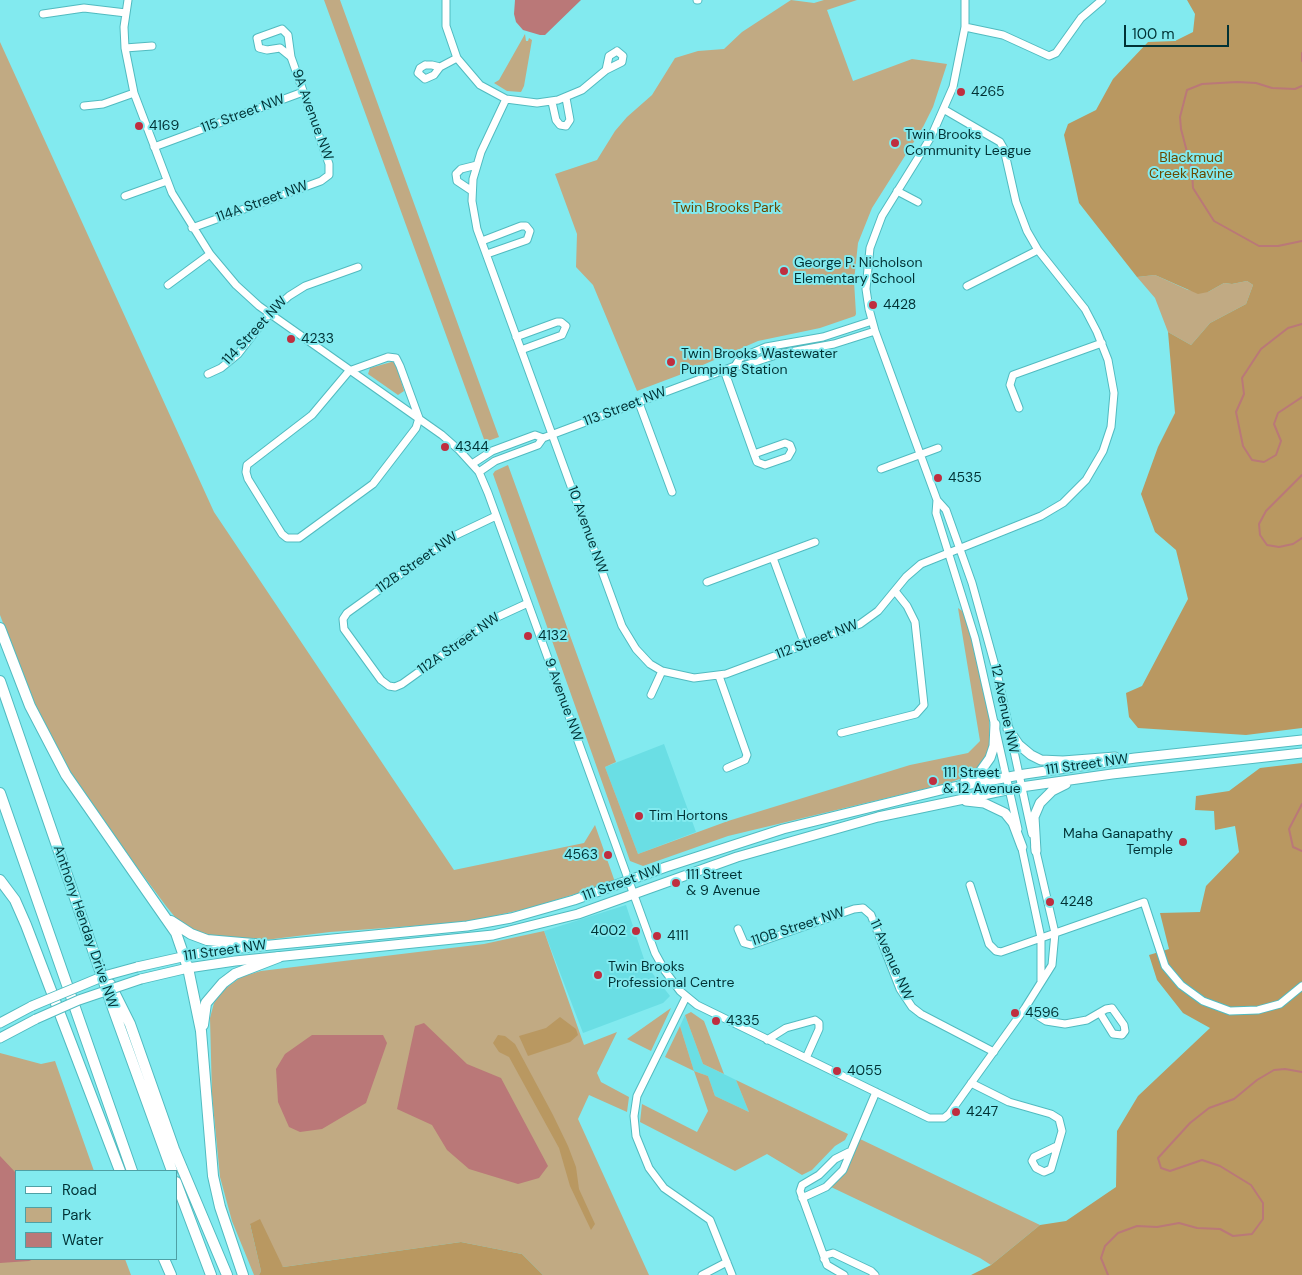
<!DOCTYPE html>
<html>
<head>
<meta charset="utf-8">
<style>
	body { margin:0 }
	#map { position:relative; width:1302px; height:1275px; overflow:hidden; background:#82eaef; font-family:"DM Sans",sans-serif }
	canvas { display:block }
	.legend { position:absolute; left:15px; top:1170px; width:162px; height:90px; box-sizing:border-box; background:#82eaef; border:1px solid #4ea0a5; margin:0; padding:6px 9px; list-style:none; font-size:15px; color:#013235 }
	.legend li { display:flex; align-items:center; gap:10px; height:25px }
	.legend b { width:25px; border:1px solid #4ea0a5 }
	.scale { position:absolute; left:1124px; top:25px; width:105px; height:22px; box-sizing:border-box; border:2px solid #013235; border-top:0; padding-left:6px; font-size:15px; line-height:18px; white-space:nowrap; color:#013235; -webkit-text-stroke:4px #82eaef; paint-order:stroke }
</style>
</head>
<body>
<div id="map">
<canvas width="1302" height="1275"></canvas>
<ul class="legend">
<li><b style="height:6px;background:#fff"></b>Road</li>
<li><b style="height:14px;background:#c1aa83"></b>Park</li>
<li><b style="height:14px;background:#ba7878"></b>Water</li>
</ul>
<div class="scale">100 m</div>
</div>
<script>
const g = document.querySelector('canvas').getContext('2d');
g.lineJoin = 'round';
function fill(path, color) {
  g.fillStyle = color;
  g.fill(path, 'evenodd');
}
function shape(rows) {
  const path = new Path2D();
  for (const r of rows) {
    path.moveTo(r[0], r[1]);
    for (let i = 2; i < r.length; i += 2) path.lineTo(r[i], r[i + 1]);
  }
  return path;
}
function stroke(path, color, width, dash) {
  g.strokeStyle = color;
  g.lineWidth = width;
  g.lineCap = dash ? 'butt' : 'round';
  g.setLineDash(dash || []);
  g.stroke(path);
}
function drawText(font, color, halo, rows, align = 'center') {
  g.font = font + ' "DM Sans",sans-serif';
  g.lineWidth = 4;
  g.setLineDash([]);
  g.textBaseline = 'middle';
  g.strokeStyle = halo;
  g.fillStyle = color;
  for (const [text, x, y, turn = 0] of rows) {
    g.save();
    g.translate(x, y);
    g.rotate((+turn || 0) * Math.PI / 180);
    g.textAlign = isNaN(turn) ? turn : align;
    if (halo) g.strokeText(text, 0, 0);
    g.fillText(text, 0, 0);
    g.restore();
  }
}
fill(shape([
	[664,744,696,832,638,854,605,767],
	[626,905,646,965,670,996,663,1003,583,1033,544,931],
	[685,1015,703,1064,736,1080,749,1112,715,1096,708,1076,694,1071,680,1026]
]), '#6adee4');
fill(shape([
	[324,0,340,0,499,437,485,442],
	[791,0,814,3,824,0,857,0,827,10,853,81,912,59,947,64,933,107,922,129,872,208,858,243,854,281,856,314,855,316,820,328,758,341,682,374,637,391,593,285,576,267,577,234,555,174,597,160,615,131,627,117,652,95,675,58,698,51,724,49,742,32],
	[525,34,526,41,528,41,529,38,532,40,524,86,521,92,507,91,494,83,499,80],
	[0,42,214,512,454,870,584,843,595,825,615,882,529,908,468,922,330,932,265,940,246,939,207,936,192,932,179,922,166,906,134,863,69,771,36,710,0,615],
	[1155,275,1188,290,1208,292,1224,283,1232,284,1247,281,1253,285,1246,304,1210,323,1191,345,1168,332,1155,298,1137,277],
	[395,361,404,391,398,395,368,374,370,368],
	[508,465,616,762,605,767,638,854,728,821,910,765,968,753,980,741,958,608,965,613,989,714,990,750,983,764,970,775,949,783,728,836,643,866,630,861,493,474,495,471],
	[544,931,584,1045,617,1032,597,1073,601,1082,629,1097,627,1112,589,1095,578,1119,649,1275,543,1275,522,1254,461,1242,283,1267,250,1224,261,1271,259,1275,254,1275,232,1221,220,1177,212,1095,210,1018,214,1003,222,991,241,977,261,971,484,944],
	[671,1008,651,1051,627,1039],
	[691,1012,704,1021,724,1074,703,1064,685,1015],
	[680,1026,694,1071,708,1076,715,1096,749,1112,736,1080,848,1134,845,1140,835,1146,812,1170,802,1175,767,1154,735,1171,640,1122,642,1104,697,1132,708,1111,694,1071,665,1057],
	[0,1053,41,1064,55,1061,94,1171,16,1171,16,1259,125,1259,131,1275,0,1275],
	[860,1139,1040,1225,991,1265,980,1258,831,1187,849,1165]
]), '#c1aa83');
fill(shape([
	[1187,0,1302,0,1302,728,1246,735,1138,728,1129,717,1126,693,1142,686,1188,599,1176,550,1155,532,1141,494,1158,447,1175,413,1168,332,1191,345,1210,323,1246,304,1253,285,1247,281,1232,284,1224,283,1208,292,1198,294,1155,275,1137,277,1079,203,1064,135,1068,124,1096,110,1113,79,1148,42,1175,41,1193,32,1195,14],
	[1302,763,1302,1275,971,1275,991,1265,1040,1225,1066,1221,1116,1187,1117,1131,1138,1096,1210,1028,1183,1013,1157,980,1149,955,1169,949,1160,913,1200,912,1206,886,1239,852,1235,826,1215,830,1214,811,1195,810,1196,796,1229,791,1260,768],
	[560,1017,576,1029,578,1035,570,1042,528,1056,519,1036,546,1028],
	[498,1035,505,1036,515,1044,553,1115,568,1146,576,1167,579,1189,595,1224,591,1230,570,1186,559,1148,509,1057,499,1052,493,1043],
	[260,1219,283,1267,461,1242,522,1254,543,1275,259,1275,261,1271,250,1224]
]), '#b99861');
fill(shape([
	[515,0,581,0,545,35,540,35,523,30,516,22,514,14],
	[424,1023,467,1064,501,1078,548,1166,539,1178,518,1184,469,1169,447,1150,432,1125,397,1109,415,1026],
	[312,1035,383,1035,387,1043,366,1103,322,1129,300,1132,289,1127,278,1102,276,1069,285,1054],
	[0,1156,16,1173,16,1259,34,1259,29,1261,0,1263]
]), '#ba7878');
stroke(shape([
	[1302,53,1302,61],
	[1302,86,1295,89,1272,88,1256,83,1237,82,1202,84,1187,90,1180,117,1181,129,1192,171,1193,188,1214,221,1259,246,1278,246,1302,241],
	[1302,324,1288,328,1261,349,1242,378,1244,394,1236,412,1243,446,1252,460,1264,462,1276,455,1281,441,1274,424,1278,413,1302,397],
	[1302,475,1266,511,1259,524,1260,535,1267,545,1279,547,1293,544,1302,538],
	[1302,804,1289,829,1293,847,1302,851],
	[1108,1275,1101,1258,1105,1246,1118,1233,1137,1226,1157,1227,1179,1223,1197,1228,1220,1229,1233,1236,1252,1234,1263,1219,1263,1203,1251,1185,1220,1166,1202,1160,1170,1171,1161,1168,1158,1158,1190,1123,1209,1108,1234,1099,1257,1080,1274,1070,1285,1069,1302,1072]
]), '#ba7878', 2);
const minor = shape([
	[128,0,124,27,125,48,134,93,172,193,210,254,236,285,259,306,442,435,459,450,479,472,488,493,655,953,665,971,680,991,697,1005,929,1118,944,1118,949,1114,1025,1008,1052,965,1055,933,1035,847],
	[446,0,446,26,457,58,480,85,506,99,537,103,558,100,582,90,606,70],
	[697,0,698,0],
	[965,0,965,27,953,87,931,137,882,216,870,248,866,289,869,309,875,331,937,500,946,510,972,583,997,673,1032,834],
	[43,14,84,8,126,13],
	[965,27,1003,35,1049,56,1056,53,1081,18,1102,0],
	[125,48,152,46],
	[617,51,623,56,622,62,606,70,609,56,617,51],
	[425,65,432,65,440,67,434,75,425,79,418,73,420,68,425,65],
	[440,67,457,58],
	[506,99,481,152,473,179,472,201,477,229,622,626,636,649,650,664,662,671,694,678,726,674,860,624,878,611,906,577,921,564,1041,516,1063,503,1086,480,1103,451,1111,427,1114,393,1108,360,1097,332,1085,309,1038,250,1027,231,1016,202,1004,149,1000,142,945,110],
	[552,102,556,120,560,125,566,126,570,120,566,98],
	[84,106,103,104,134,93],
	[154,147,303,92],
	[472,191,457,181,456,174,461,169,477,165],
	[897,191,918,202],
	[125,196,167,181],
	[192,228,321,181,329,175,329,164,291,57,288,35,282,29,257,38,259,48,267,50,280,48,291,57],
	[482,241,521,226,526,226,530,231,527,240,487,254],
	[168,285,210,254],
	[967,286,1038,250],
	[516,337,557,322,561,322,566,326,562,335,521,350],
	[388,357,396,358,400,366,419,418,416,428,373,484,299,538,287,538,282,534,248,479,246,472,247,465,312,415,349,371,388,357],
	[735,366,740,358,766,347,823,337,872,321],
	[724,370,754,454,757,462,765,465,788,457,792,450,790,445,785,443,754,454],
	[208,374,221,368,238,354,269,314,289,296,305,286,358,267],
	[639,403,672,492],
	[1019,408,1010,385,1013,375,1102,343],
	[472,464,492,451,535,435,543,438],
	[881,469,938,448],
	[479,472,495,461,538,445,543,438,735,366,743,366,779,354,834,344,875,331],
	[937,500,936,513,975,638,1018,829],
	[496,516,454,536,347,613,343,619,344,629,381,680,389,686,395,687,402,684,491,620,528,603],
	[773,558,805,645],
	[707,582,815,542],
	[719,676,747,755,745,760,727,768],
	[651,695,662,671],
	[841,733,916,714,924,705,915,622,907,606,895,591],
	[1021,844,1041,938,1041,981],
	[970,885,989,944,996,951,1001,952,1144,902,1165,966,1181,985,1203,1001,1230,1011,1258,1010,1280,1004,1302,986],
	[738,929,744,943,751,945,854,909,863,908,871,915,900,989,912,1007,921,1014,994,1052],
	[686,997,637,1096,634,1116,636,1136,649,1168,664,1188,710,1220,732,1275],
	[1025,1008,1046,1021,1065,1024,1087,1020,1106,1009,1112,1008,1124,1025,1125,1031,1122,1035,1113,1034,1100,1013],
	[767,1040,786,1028,815,1020,819,1023,819,1029,806,1058],
	[971,1083,1009,1102,1051,1114,1059,1119,1062,1131,1051,1169,1044,1172,1036,1168,1032,1161,1034,1157,1057,1146],
	[802,1198,826,1187,843,1170,876,1092],
	[824,1259,826,1255,833,1253,871,1271,875,1275],
	[702,1275,727,1262],
	[844,1275,827,1265,800,1191,802,1185,819,1175,835,1159,849,1152]
]);
const major = shape([
	[1008,729,1019,745,1031,755,1041,760,1063,761,1115,757],
	[965,781,980,772,990,758,994,746,995,724],
	[966,801,984,803,1005,813,1013,823,1022,847],
	[1036,851,1034,817,1040,803,1052,791,1066,784],
	[137,967,209,951,467,926,511,918,574,900,666,867,783,829,949,788,1025,774,1135,758,1302,740],
	[141,979,188,968,235,961,493,935,578,914,737,857,878,817,1021,787,1112,774,1302,753],
	[0,1023,32,1006],
	[0,1038,36,1019]
]);
const highway = shape([
	[0,628,30,706,66,775,176,933,188,968,201,1031,213,1176,220,1207,243,1275],
	[0,681,114,1011,172,1171],
	[0,793,132,1171],
	[0,880,15,900,26,925,120,1171],
	[171,921,191,934,207,940,265,945],
	[110,984,130,1024,174,1149,227,1275],
	[203,1025,206,1003,223,983,235,974,279,957],
	[176,1182,211,1275],
	[164,1259,171,1275]
]);
stroke(minor, '#51bbc0', 9);
stroke(major, '#51bbc0', 11);
stroke(highway, '#51bbc0', 12);
stroke(minor, '#fff', 7);
stroke(major, '#fff', 9);
stroke(highway, '#fff', 10);
const majorBridge = shape([
	[32,1006,104,976,137,967],
	[36,1019,79,1000,141,979]
]);
stroke(majorBridge, '#51bbc0', 11, []);
stroke(majorBridge, '#fff', 9);
for (const [x, y, r, color] of [
	[961,92,5,"#bf2e3f"],
	[139,126,5,"#bf2e3f"],
	[895,143,5,"#bf2e3f"],
	[784,271,5,"#bf2e3f"],
	[873,305,5,"#bf2e3f"],
	[291,339,5,"#bf2e3f"],
	[671,362,5,"#bf2e3f"],
	[445,447,5,"#bf2e3f"],
	[938,478,5,"#bf2e3f"],
	[528,636,5,"#bf2e3f"],
	[933,781,5,"#bf2e3f"],
	[639,816,5,"#bf2e3f"],
	[1183,842,5,"#bf2e3f"],
	[608,855,5,"#bf2e3f"],
	[676,883,5,"#bf2e3f"],
	[1050,902,5,"#bf2e3f"],
	[636,931,5,"#bf2e3f"],
	[657,936,5,"#bf2e3f"],
	[598,975,5,"#bf2e3f"],
	[1015,1013,5,"#bf2e3f"],
	[716,1021,5,"#bf2e3f"],
	[837,1071,5,"#bf2e3f"],
	[956,1112,5,"#bf2e3f"]
]) {
  const dot = new Path2D();
  dot.arc(x, y, r, 0, 2 * Math.PI);
  g.fillStyle = color;
  g.fill(dot);
  stroke(dot, '#82eaef', 2);
}
drawText('14px', '#013235', '#82eaef', [
	["4265",971,92],
	["4169",149,126],
	["Twin Brooks",905,135],
	["Community League",905,151],
	["George P. Nicholson",794,263],
	["Elementary School",794,279],
	["4428",883,305],
	["4233",301,339],
	["Twin Brooks Wastewater",681,354],
	["Pumping Station",681,370],
	["4344",455,447],
	["4535",948,478],
	["4132",538,636],
	["111 Street",943,773],
	["& 12 Avenue",943,789],
	["Tim Hortons",649,816],
	["Maha Ganapathy",1173,834,"right"],
	["Temple",1173,850,"right"],
	["4563",598,855,"right"],
	["111 Street",686,875],
	["& 9 Avenue",686,891],
	["4248",1060,902],
	["4002",626,931,"right"],
	["4111",667,936],
	["Twin Brooks",608,967],
	["Professional Centre",608,983],
	["4596",1025,1013],
	["4335",726,1021],
	["4055",847,1071],
	["4247",966,1112]
], 'left');
drawText('14px', '#013235', '#82eaef', [
	["115 Street NW",243,114,-20],
	["9A Avenue NW",312,115,70],
	["114A Street NW",262,202,-20],
	["114 Street NW",255,331,-47],
	["113 Street NW",625,407,-21],
	["10 Avenue NW",587,530,70],
	["112B Street NW",417,563,-35],
	["112 Street NW",817,640,-21],
	["112A Street NW",459,644,-35],
	["9 Avenue NW",563,700,70],
	["12 Avenue NW",1004,709,78],
	["111 Street NW",1087,765,-8],
	["111 Street NW",622,883,-20],
	["Anthony Henday Drive NW",85,927,71],
	["110B Street NW",798,927,-18],
	["111 Street NW",225,951,-8],
	["11 Avenue NW",891,960,66]
]);
drawText('14px', '#694800', '#82eaef', [
	["Blackmud",1191,158],
	["Creek Ravine",1191,174],
	["Twin Brooks Park",727,208]
]);
</script>
</body>
</html>
